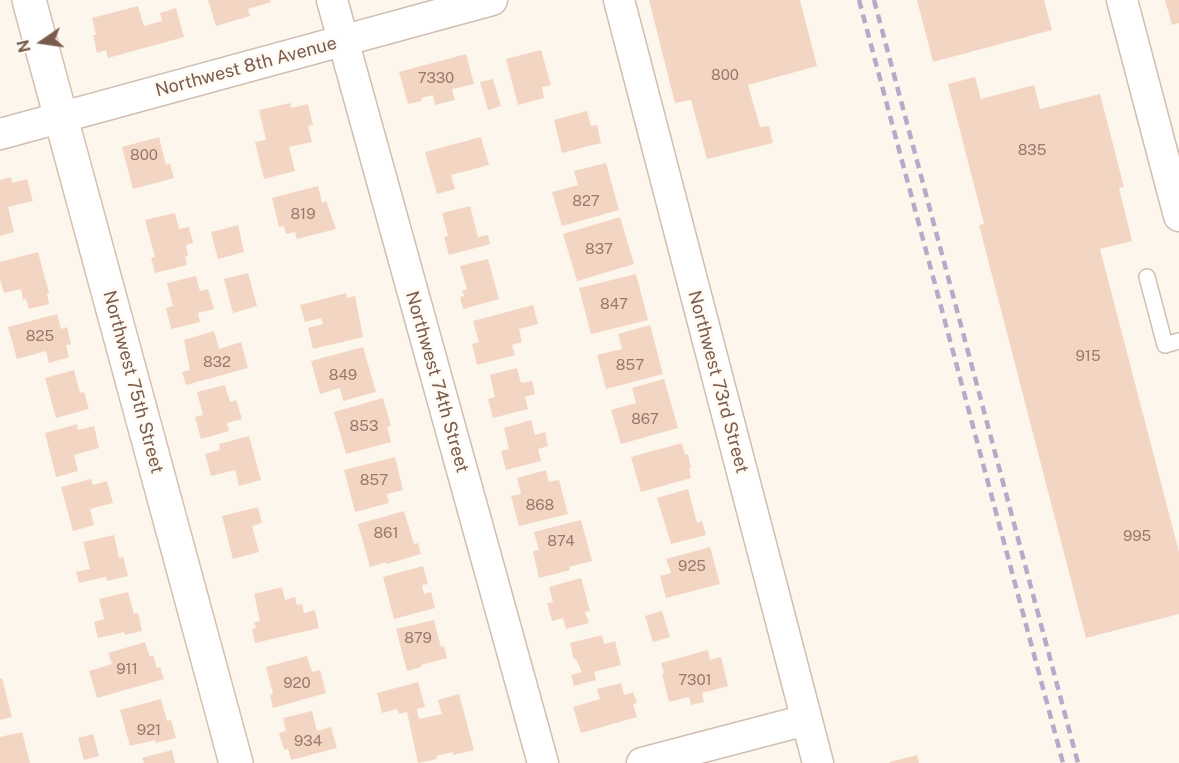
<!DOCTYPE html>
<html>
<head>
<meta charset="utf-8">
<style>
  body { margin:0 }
  #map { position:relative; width:1179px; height:763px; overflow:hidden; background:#fdf6ec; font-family:"Public Sans",sans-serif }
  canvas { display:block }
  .north { position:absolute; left:12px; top:12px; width:60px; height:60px; -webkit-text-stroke:4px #fffaf3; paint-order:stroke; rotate:257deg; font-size:16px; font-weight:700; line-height:24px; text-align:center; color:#7a5c4d }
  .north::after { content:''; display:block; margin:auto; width:21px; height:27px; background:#7a5c4d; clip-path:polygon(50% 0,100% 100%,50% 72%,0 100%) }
</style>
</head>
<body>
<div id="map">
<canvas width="1179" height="763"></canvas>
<div class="north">N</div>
</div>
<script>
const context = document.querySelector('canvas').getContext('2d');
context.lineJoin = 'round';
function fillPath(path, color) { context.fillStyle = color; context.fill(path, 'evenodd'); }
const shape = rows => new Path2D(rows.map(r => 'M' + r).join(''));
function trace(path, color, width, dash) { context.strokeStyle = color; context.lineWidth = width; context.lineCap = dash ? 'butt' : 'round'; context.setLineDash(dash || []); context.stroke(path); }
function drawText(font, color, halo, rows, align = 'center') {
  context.font = font + ' "Public Sans",sans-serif'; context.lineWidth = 6; context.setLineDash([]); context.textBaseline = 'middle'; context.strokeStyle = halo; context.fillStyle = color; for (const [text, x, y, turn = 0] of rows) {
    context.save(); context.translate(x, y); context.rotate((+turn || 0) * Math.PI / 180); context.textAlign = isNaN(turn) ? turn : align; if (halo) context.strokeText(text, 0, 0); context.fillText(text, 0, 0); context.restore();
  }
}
fillPath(shape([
  [208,0,270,0,271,2,248,9,250,16,216,26],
  [649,0,800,0,817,66,748,85,760,127,769,126,773,143,707,159,691,100,675,103],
  [917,0,1044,0,1052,30,933,62],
  [1165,0,1179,0,1179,23,1172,25],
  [138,6,144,26,162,21,160,13,176,8,184,37,108,58,106,50,97,53,93,35,96,35,92,18],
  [541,50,551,85,542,87,544,98,518,105,506,59],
  [466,54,474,84,452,89,455,100,435,105,433,95,421,98,422,101,408,104,399,72],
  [975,77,981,99,1034,85,1040,109,1100,94,1124,187,1119,188,1132,241,1100,249,1179,552,1179,614,1086,638,979,225,984,224,948,84],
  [493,79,501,106,488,110,480,82],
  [290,103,291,108,308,104,313,125,308,126,312,142,289,147,295,171,264,179,255,142,266,140,259,110],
  [587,111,591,126,597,125,601,143,562,153,554,120],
  [159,137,166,165,170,164,174,178,133,189,122,147],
  [481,137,489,165,451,175,455,189,437,194,425,152],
  [606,163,619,210,562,226,552,192,578,185,574,171],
  [11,177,12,183,27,179,33,201,8,207,14,232,0,236,0,180],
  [318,186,322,203,326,201,336,229,297,239,295,232,286,234,284,226,279,227,272,198],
  [470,206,478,237,488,235,490,244,449,255,444,237,448,236,442,213],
  [175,213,179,229,189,227,193,243,186,245,188,256,185,257,187,265,155,273,151,258,155,257,145,220],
  [620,217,634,264,577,281,563,234],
  [238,225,244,252,218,259,211,232],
  [38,252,49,293,47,294,49,304,29,309,26,299,23,300,21,289,4,293,0,279,0,262],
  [488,259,499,299,463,309,460,297,464,296,462,291,467,289,460,266],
  [248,273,257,306,233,313,224,279],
  [636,274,648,320,591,334,579,288],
  [196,276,200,291,208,289,214,309,198,313,200,322,171,329,166,308,173,306,167,283],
  [346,293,347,298,355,296,363,337,313,349,308,328,323,324,321,318,305,322,300,305],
  [533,305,538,324,519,329,522,342,512,345,515,355,477,365,472,344,479,342,473,321],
  [57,314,61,329,67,327,71,344,66,345,69,357,49,363,46,351,17,359,8,327],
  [650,325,663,374,606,389,597,355,622,349,618,334],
  [214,331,219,349,241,342,248,368,186,385,182,372,190,370,184,340],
  [363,347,376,392,343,401,340,388,320,394,311,361],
  [517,368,521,383,532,381,535,394,525,397,528,409,493,418,488,399,495,397,490,375],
  [74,370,80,393,84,392,89,409,56,418,45,378],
  [664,379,678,428,621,444,611,410,636,403,632,388],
  [225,385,230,402,236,400,242,419,227,423,229,431,201,439,195,417,203,415,197,392],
  [383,398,391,426,387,427,391,442,346,454,334,412],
  [531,420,535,435,545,432,548,446,538,449,541,461,506,470,501,451,509,449,504,428],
  [77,424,78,430,94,426,99,448,74,455,78,471,56,477,45,433],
  [249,436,261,480,239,486,235,470,211,476,205,454,220,450,219,444],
  [682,443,685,455,688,454,691,467,689,468,691,478,641,492,631,457],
  [395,457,403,490,387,494,389,503,355,512,344,470],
  [546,470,549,482,559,480,568,514,519,526,511,496,521,494,517,478],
  [91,479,93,485,107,481,113,503,90,509,94,525,73,531,61,487],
  [688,489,697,523,702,521,706,535,671,544,657,498],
  [258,507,262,523,252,526,259,552,233,559,222,516],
  [404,511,414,544,418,543,421,554,387,564,386,562,370,567,358,524],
  [581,520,592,561,569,567,570,570,539,578,533,551,539,550,534,532],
  [114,535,119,558,123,557,128,576,107,581,106,577,79,583,76,572,90,569,83,542],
  [710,547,720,584,666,598,660,576,671,573,666,559],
  [423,566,428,584,422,585,424,594,431,592,435,608,394,619,383,577],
  [581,578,590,611,585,612,589,623,566,629,563,618,552,621,547,603,553,602,549,587],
  [282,587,285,600,295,597,297,605,302,604,304,613,315,610,319,628,255,643,252,629,256,628,254,622,260,621,254,594],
  [128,592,134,614,138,613,142,631,125,635,124,632,98,638,94,622,104,619,99,599],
  [662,611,670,637,653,642,645,616],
  [434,620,441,647,444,646,447,658,421,665,421,667,407,671,396,629],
  [602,635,604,644,615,641,621,665,594,672,596,680,574,686,571,675,582,672,576,659,574,660,570,643],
  [145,642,150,657,153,655,157,668,160,667,164,679,97,698,89,671,112,664,108,653],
  [708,650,710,660,721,657,728,686,702,693,704,702,691,705,689,697,669,702,662,674,664,673,661,663],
  [307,656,312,672,320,670,326,693,273,708,270,695,273,694,266,667],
  [2,678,12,717,0,720,0,679],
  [418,682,425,707,417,709,419,719,442,714,438,700,459,694,474,750,453,755,453,752,436,756,437,759,418,763,407,712,399,714,397,709,382,713,377,693],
  [621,683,624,695,633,692,637,703,633,704,637,717,581,733,573,707,600,699,597,689],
  [161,699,167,721,171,720,176,738,156,743,155,740,130,746,120,710],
  [312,711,317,731,331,727,337,748,291,760,288,749,284,750,279,733,286,731,283,718],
  [22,732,30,763,0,763,0,737],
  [93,734,99,756,84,760,78,738],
  [172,750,175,763,144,763,142,758],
  [917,755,919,763,890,763,890,762]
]), '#f3d5c3');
const lane = shape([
  [1147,277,1165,345,1179,341]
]);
const street = shape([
  [332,0,543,763],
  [619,0,818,763],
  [1122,0,1179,216],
  [0,134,492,0],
  [642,763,806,720]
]);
const secondary = shape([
  [29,0,236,763]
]);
trace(lane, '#d1beb0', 18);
trace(street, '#d1beb0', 33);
trace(secondary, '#d6c0b0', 36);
trace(lane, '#fff', 15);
trace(street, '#fff', 30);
trace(secondary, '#fff', 33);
trace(shape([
  [859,0,1063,763],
  [874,0,1078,763]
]), '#b9a8c9', 4.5, [9, 6]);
drawText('15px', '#987a6a', null, [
  ["800",725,75],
  ["7330",436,78],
  ["835",1032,150],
  ["800",144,155],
  ["827",586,201],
  ["819",303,214],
  ["837",599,249],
  ["847",614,304],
  ["825",40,336],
  ["915",1088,356],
  ["832",217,362],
  ["857",630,365],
  ["849",343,375],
  ["867",645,419],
  ["853",364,426],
  ["857",374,480],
  ["868",540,505],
  ["861",386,533],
  ["995",1137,536],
  ["874",561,541],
  ["925",692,566],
  ["879",418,638],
  ["911",127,669],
  ["7301",695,680],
  ["920",297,683],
  ["921",149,730],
  ["934",308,741]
]);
drawText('18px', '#7a5c4d', '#fffaf3', [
  ["Northwest 8th Avenue",246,67,-15],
  ["Northwest 75th Street",133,382,75],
  ["Northwest 74th Street",437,382,74],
  ["Northwest 73rd Street",718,382,75]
]);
</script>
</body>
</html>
